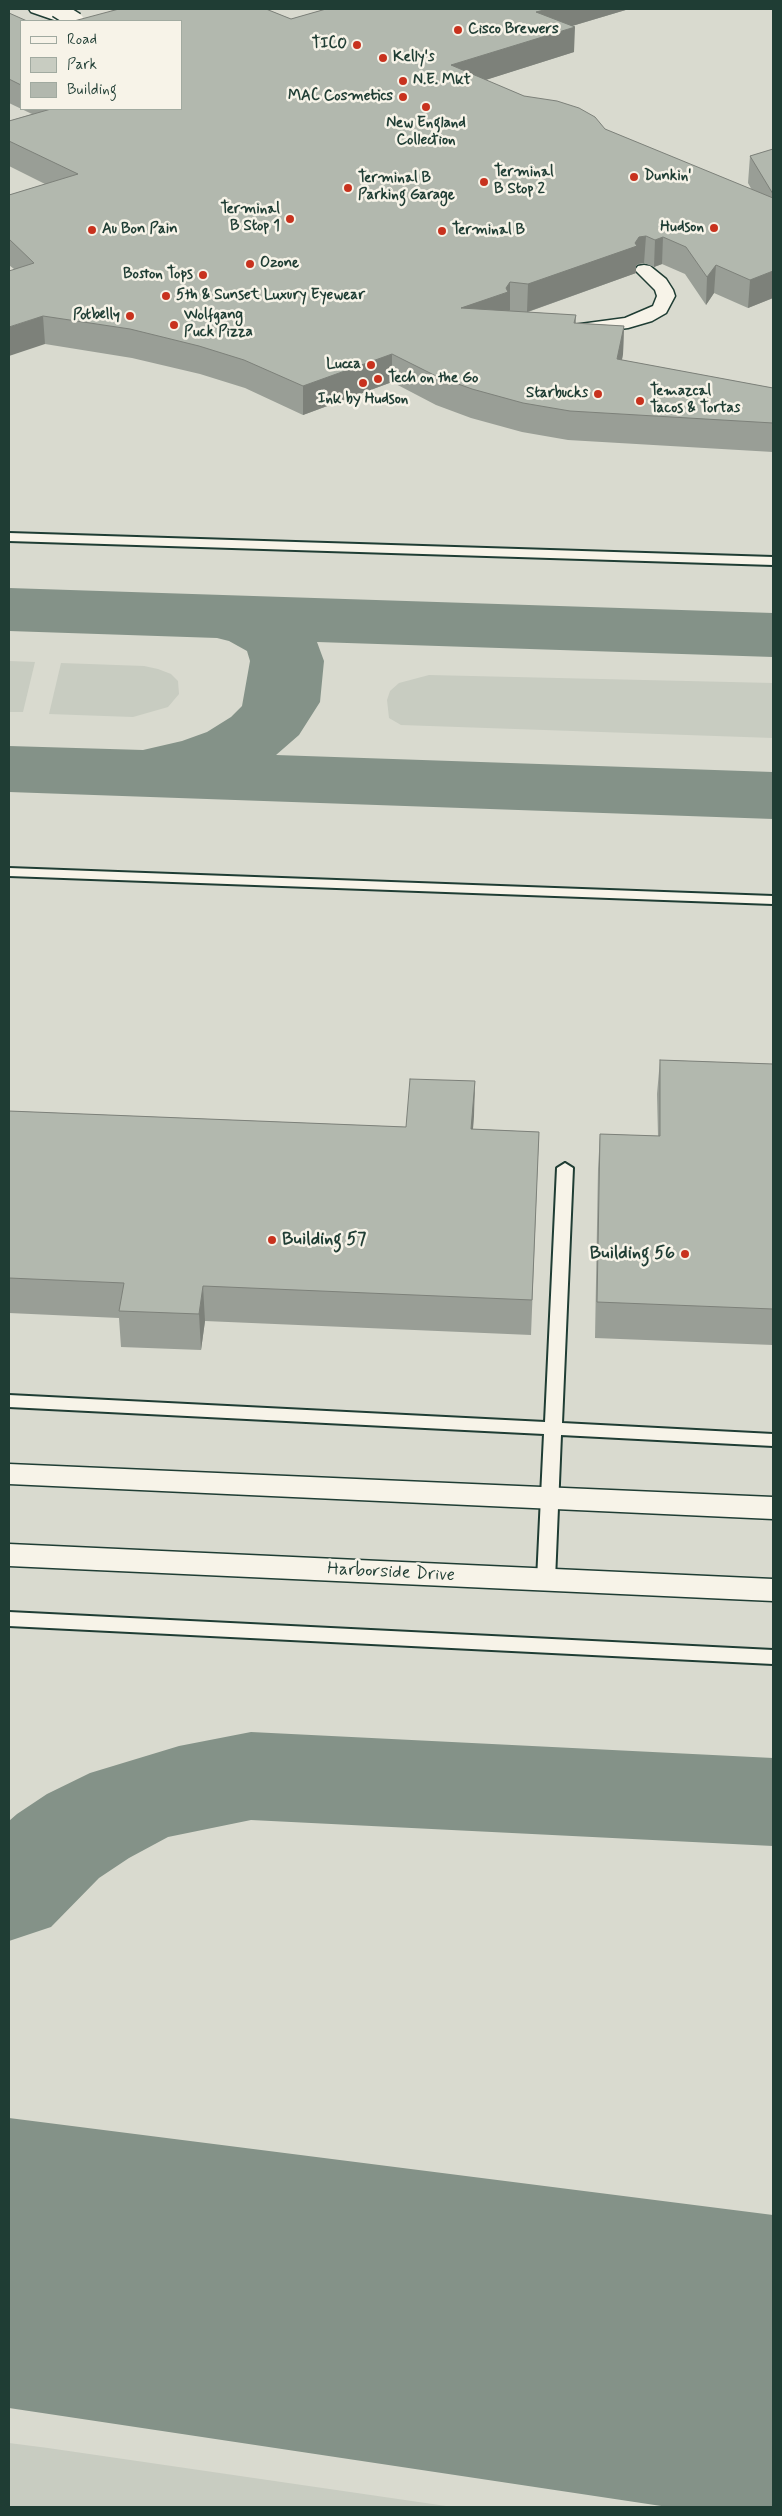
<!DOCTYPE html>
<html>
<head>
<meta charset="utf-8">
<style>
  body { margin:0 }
  #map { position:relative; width:782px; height:2516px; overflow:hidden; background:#eae8dd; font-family:Mynerve,sans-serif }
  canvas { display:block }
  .frame { position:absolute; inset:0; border:10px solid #1f3d34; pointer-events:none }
  .legend { position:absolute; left:20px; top:20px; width:162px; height:90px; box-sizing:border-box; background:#f7f3e8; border:1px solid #a1aaa0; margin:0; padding:6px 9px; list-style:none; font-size:15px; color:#1f3d34 }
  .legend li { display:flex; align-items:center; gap:10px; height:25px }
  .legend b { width:25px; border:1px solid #a1aaa0 }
</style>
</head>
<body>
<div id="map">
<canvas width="782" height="2516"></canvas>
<div class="frame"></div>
<ul class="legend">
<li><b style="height:6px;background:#f7f3e8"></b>Road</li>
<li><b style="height:14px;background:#c8ccc1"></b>Park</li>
<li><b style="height:14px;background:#b2b8ae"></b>Building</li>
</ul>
</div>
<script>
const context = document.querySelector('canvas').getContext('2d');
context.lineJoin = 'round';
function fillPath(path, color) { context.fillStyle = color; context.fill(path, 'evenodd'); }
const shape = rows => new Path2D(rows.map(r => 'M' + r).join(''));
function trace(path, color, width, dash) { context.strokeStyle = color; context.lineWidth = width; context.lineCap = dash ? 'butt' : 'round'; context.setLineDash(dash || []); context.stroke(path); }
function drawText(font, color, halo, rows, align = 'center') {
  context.font = font + ' Mynerve,sans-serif'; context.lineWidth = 5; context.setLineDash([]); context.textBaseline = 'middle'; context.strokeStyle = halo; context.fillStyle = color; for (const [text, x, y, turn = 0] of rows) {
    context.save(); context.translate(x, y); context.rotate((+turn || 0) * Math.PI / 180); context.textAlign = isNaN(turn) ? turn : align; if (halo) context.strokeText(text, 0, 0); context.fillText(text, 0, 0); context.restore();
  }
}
fillPath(shape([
  [9,9,773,9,773,2507,9,2507],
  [21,21,181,21,181,109,21,109]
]), '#d9dacf');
fillPath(shape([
  [9,661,35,662,23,712,9,712],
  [61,663,144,666,158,669,171,674,178,681,179,694,168,707,133,717,49,714],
  [429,675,773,683,773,738,401,725,389,718,387,700,390,691,399,683],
  [9,2443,48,2448,453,2507,9,2507]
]), '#c8ccc1');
fillPath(shape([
  [9,588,773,613,773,657,317,642,324,661,320,702,299,735,276,755,773,772,773,819,9,792,9,746,143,750,182,741,207,732,231,717,242,706,250,661,247,651,229,641,217,638,9,631,9,588],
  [251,1732,773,1758,773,1846,251,1820,168,1837,129,1858,99,1878,51,1927,9,1941,9,1821,17,1814,47,1794,90,1773,179,1746,251,1732],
  [9,2171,55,2188,77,2203,91,2208,235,2235,282,2252,301,2294,282,2336,235,2353,91,2324,9,2296,9,2171]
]), '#849288');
fillPath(shape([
  [9,2118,773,2215,773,2507,668,2507,9,2408,9,2118]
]), '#849288');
const lane = shape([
  [9,533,773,557,773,565,9,541,9,533],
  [9,868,773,896,773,904,9,876,9,868],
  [565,1163,573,1168,562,1423,773,1434,773,1446,561,1435,555,1580,552,1585,546,1587,540,1585,537,1580,544,1434,9,1407,9,1395,545,1422,557,1168,565,1163],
  [9,1612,773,1650,773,1664,9,1626,9,1612]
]);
const secondary = shape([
  [29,9,49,9,75,18,77,21,57,21,31,12,29,9],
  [644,265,650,266,666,279,673,290,675,296,666,313,652,321,628,328,579,334,573,333,570,329,573,325,625,318,653,306,657,296,655,290,635,270,638,266,644,265],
  [9,1464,773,1497,773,1519,9,1484,9,1464],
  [9,1544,773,1579,773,1601,9,1566,9,1544]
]);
trace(lane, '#1f3d34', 4);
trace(secondary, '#1f3d34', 3);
fillPath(lane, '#f7f3e8');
fillPath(secondary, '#f7f3e8');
const secondaryBridge = shape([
  [57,9,76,21]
]);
trace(secondaryBridge, '#1f3d34', 19, []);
trace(secondaryBridge, '#f7f3e8', 16);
fillPath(shape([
  [109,9,266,9,291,19,326,9,629,9,572,26,574,52,485,80,752,190,748,183,750,156,773,149,773,298,748,308,714,293,706,305,685,274,662,264,654,267,644,263,638,264,636,266,636,273,528,312,576,315,576,323,624,326,623,354,622,360,773,388,773,452,568,440,522,432,471,418,436,405,392,382,303,415,245,388,200,374,132,358,45,344,14,269,9,265,9,195,45,184,9,166,9,121,32,114,9,103,9,13,21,21,21,109,181,109,113,11],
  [660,1060,773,1064,773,1345,595,1338,598,1169,600,1134,658,1136,657,1094],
  [475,1081,473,1129,539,1132,531,1335,205,1321,201,1350,121,1347,119,1318,9,1313,9,1111,406,1127]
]), '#999e96');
fillPath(shape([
  [548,9,629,9,535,37,536,12],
  [575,27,574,52,451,91,451,65],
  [646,236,644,263,638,264,636,266,636,273,527,312,528,284,635,243,639,237],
  [663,237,662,264,654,267,655,240],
  [716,265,714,293,706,305,707,277],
  [773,271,773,298,748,308,750,280],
  [510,282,510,310,507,313,461,308],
  [43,316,45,344,9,356,9,327],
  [624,326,623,354,616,388,617,359],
  [392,354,392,382,303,415,303,386],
  [475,1081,474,1116,470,1164,471,1129],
  [203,1286,205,1321,201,1350,199,1314]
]), '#7d817a');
const building = shape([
  [119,9,266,9,291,19,326,9,548,9,536,12,575,27,451,65,524,96,557,101,579,108,595,117,605,129,773,198,773,271,750,280,716,265,707,277,686,247,663,237,655,240,646,236,639,237,635,243,637,246,528,284,510,282,506,288,508,292,461,308,576,315,574,323,624,326,617,359,773,388,773,423,570,411,523,403,472,389,436,376,392,354,303,386,244,360,199,346,130,329,43,316,9,327,9,271,34,263,9,239,9,195,78,174,9,141,9,121,51,109,181,109,181,21,74,21,119,9],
  [9,13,27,21,21,21,21,85,9,79,9,13],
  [773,149,773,194,750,156,773,149],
  [660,1060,773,1064,773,1309,597,1302,600,1134,660,1136,660,1060],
  [410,1079,475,1081,471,1129,539,1132,532,1300,203,1286,199,1314,119,1311,124,1283,9,1278,9,1111,406,1127,410,1079]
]);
fillPath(building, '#b2b8ae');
trace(building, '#7d817a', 1);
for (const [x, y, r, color] of [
  [458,30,5,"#c8321e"],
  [357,45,5,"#c8321e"],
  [383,58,5,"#c8321e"],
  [403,81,5,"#c8321e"],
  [403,97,5,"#c8321e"],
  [426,107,5,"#c8321e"],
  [634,177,5,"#c8321e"],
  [484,182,5,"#c8321e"],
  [348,188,5,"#c8321e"],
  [290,219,5,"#c8321e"],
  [714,228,5,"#c8321e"],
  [92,230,5,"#c8321e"],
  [442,231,5,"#c8321e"],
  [250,264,5,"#c8321e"],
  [203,275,5,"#c8321e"],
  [166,296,5,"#c8321e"],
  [130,316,5,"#c8321e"],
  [174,325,5,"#c8321e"],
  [371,365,5,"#c8321e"],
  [378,379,5,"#c8321e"],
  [363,383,5,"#c8321e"],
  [598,394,5,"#c8321e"],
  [640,401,5,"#c8321e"],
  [272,1240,5,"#c8321e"],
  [685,1254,5,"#c8321e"]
]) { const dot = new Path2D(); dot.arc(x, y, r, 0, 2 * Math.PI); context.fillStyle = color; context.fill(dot); trace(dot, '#f7f3e8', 2); }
drawText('bold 15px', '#1f3d34', '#f7f3e8', [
  ["Cisco Brewers",468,30],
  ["TICO",347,45,"right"],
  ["Kelly's",393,58],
  ["N.E. Mkt",413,81],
  ["MAC Cosmetics",393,97,"right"],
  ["New England",426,124,"center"],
  ["Collection",426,141,"center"],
  ["Terminal",494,173],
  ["B Stop 2",494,190],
  ["Dunkin'",644,177],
  ["Terminal B",358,179],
  ["Parking Garage",358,196],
  ["Terminal",280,210,"right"],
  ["B Stop 1",280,227,"right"],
  ["Hudson",704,228,"right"],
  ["Au Bon Pain",102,230],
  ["Terminal B",452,231],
  ["Ozone",260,264],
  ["Boston Tops",193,275,"right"],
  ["5th & Sunset Luxury Eyewear",176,296],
  ["Potbelly",120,316,"right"],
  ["Wolfgang",184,316],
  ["Puck Pizza",184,333],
  ["Lucca",361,365,"right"],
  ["Tech on the Go",388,379],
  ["Temazcal",650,392],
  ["Tacos & Tortas",650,409],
  ["Starbucks",588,394,"right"],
  ["Ink by Hudson",363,400,"center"]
], 'left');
drawText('bold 18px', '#1f3d34', '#f7f3e8', [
  ["Building 57",282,1240],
  ["Building 56",675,1254,"right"]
], 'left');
drawText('18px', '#1f3d34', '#f7f3e8', [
  ["Harborside Drive",391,1573,3]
]);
</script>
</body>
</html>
